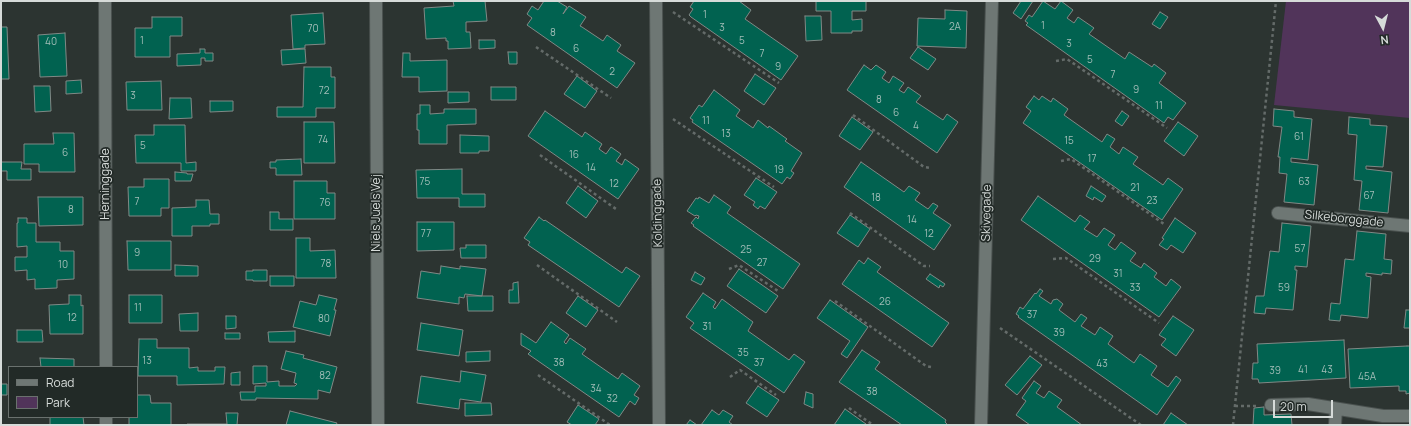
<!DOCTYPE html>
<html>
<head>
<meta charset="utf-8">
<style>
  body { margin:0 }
  #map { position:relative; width:1411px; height:426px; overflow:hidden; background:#2c3431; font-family:Manrope,sans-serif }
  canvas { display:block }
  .frame { position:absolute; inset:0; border:2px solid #d6dbd9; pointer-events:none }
  .legend { position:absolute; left:8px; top:366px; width:130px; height:52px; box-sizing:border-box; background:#222a27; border:1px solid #6a716e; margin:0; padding:5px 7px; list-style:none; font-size:12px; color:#d6dbd9 }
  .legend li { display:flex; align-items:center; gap:8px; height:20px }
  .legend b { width:20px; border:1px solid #6a716e }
  .north { position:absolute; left:1363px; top:8px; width:40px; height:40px; -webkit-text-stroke:3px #222a27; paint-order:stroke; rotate:173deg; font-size:11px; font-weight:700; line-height:16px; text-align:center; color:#d6dbd9 }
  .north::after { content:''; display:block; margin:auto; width:14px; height:18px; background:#d6dbd9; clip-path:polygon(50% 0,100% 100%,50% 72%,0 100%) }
  .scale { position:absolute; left:1273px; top:400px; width:60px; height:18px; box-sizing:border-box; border:2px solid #d6dbd9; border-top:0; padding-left:5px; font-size:12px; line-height:14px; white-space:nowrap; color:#d6dbd9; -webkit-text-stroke:3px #222a27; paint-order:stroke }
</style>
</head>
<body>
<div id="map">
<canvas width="1411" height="426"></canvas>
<div class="frame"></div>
<ul class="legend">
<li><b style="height:5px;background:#6e7774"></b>Road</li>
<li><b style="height:11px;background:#51345a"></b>Park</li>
</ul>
<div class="north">N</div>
<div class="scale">20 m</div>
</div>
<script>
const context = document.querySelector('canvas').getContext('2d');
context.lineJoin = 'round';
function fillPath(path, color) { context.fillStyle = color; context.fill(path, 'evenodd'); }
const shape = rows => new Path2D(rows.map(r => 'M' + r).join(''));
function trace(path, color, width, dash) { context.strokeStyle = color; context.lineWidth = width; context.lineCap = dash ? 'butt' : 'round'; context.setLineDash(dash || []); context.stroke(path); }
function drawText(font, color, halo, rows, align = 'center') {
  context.font = font + ' Manrope,sans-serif'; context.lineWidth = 3.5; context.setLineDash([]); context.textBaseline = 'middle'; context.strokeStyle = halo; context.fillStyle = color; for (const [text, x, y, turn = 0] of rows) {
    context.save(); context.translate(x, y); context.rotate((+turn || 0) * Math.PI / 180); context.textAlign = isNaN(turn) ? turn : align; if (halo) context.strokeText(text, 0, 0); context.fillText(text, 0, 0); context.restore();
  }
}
fillPath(shape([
  [1286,1,1410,1,1410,118,1274,105]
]), '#51345a');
const building = shape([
  [453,1,485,1,487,21,466,22,466,32,470,32,471,48,448,49,448,41,446,41,446,38,426,39,424,8,454,6,453,1],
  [544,1,557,1,567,7,563,14,569,6,586,17,580,26,582,27,603,41,607,35,621,45,617,51,635,63,617,88,527,25,532,18,527,14,532,6,538,10,544,1],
  [694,1,739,1,751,10,745,19,798,56,781,80,691,17,689,15,693,9,690,7,694,1],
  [816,1,866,1,866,11,852,11,852,20,862,19,862,31,852,31,852,33,831,33,831,11,816,11,816,1],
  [1021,1,1033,1,1021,19,1013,13,1021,1],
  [1043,1,1055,9,1061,1,1073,10,1067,18,1074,23,1078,17,1094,28,1089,34,1125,59,1129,52,1152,67,1154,64,1166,73,1159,83,1186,103,1173,120,1168,117,1164,123,1026,25,1028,23,1025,21,1029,15,1032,17,1043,1],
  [945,10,967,11,966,48,917,46,918,18,945,19,945,10],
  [1160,12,1168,17,1160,29,1152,24,1160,12],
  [323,13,325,44,305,45,305,48,293,49,291,15,323,13],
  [805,16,821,16,822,40,806,41,805,16],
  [152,17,182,17,182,36,170,36,170,57,135,57,135,28,152,28,152,17],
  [1,27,7,27,9,79,1,79,1,27],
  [65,33,67,76,40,77,38,35,65,33],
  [479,40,495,40,495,48,479,49,479,40],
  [918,47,936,59,928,70,910,58,918,47],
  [200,49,205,49,205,53,213,53,213,61,205,61,205,58,201,58,201,65,177,66,177,54,200,53,200,49],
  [305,49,306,63,282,65,281,50,305,49],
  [508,52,517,52,517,64,509,64,508,52],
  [403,53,410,53,410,61,447,60,447,91,419,92,419,77,402,77,403,53],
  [864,65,871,70,876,65,886,72,882,78,889,83,893,76,904,83,899,90,904,93,908,87,921,96,916,102,943,120,947,114,958,122,937,153,847,90,864,65],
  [304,67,331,67,331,77,335,77,335,108,316,108,316,117,277,117,277,107,303,107,304,67],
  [755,74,776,88,764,105,744,91,755,74],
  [577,76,597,91,585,108,564,94,577,76],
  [81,80,82,93,66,94,66,81,81,80],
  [161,81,162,110,127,110,126,82,161,81],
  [34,86,50,86,51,111,35,112,34,86],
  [491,87,516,87,516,100,491,100,491,87],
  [714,90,740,110,736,116,753,128,758,120,768,128,769,126,787,139,785,141,802,153,791,171,794,173,790,179,787,177,782,184,692,122,693,120,690,118,699,105,702,107,714,90],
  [448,92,469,92,469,102,448,103,448,92],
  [1034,96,1039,100,1042,96,1051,102,1053,98,1068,109,1064,115,1102,142,1107,134,1115,139,1110,147,1119,154,1123,147,1138,157,1133,164,1156,180,1163,185,1168,178,1183,189,1162,220,1023,123,1031,111,1026,107,1034,96],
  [170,98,191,98,192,118,169,119,170,98],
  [210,101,233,101,233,111,210,112,210,101],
  [420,105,430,105,430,114,444,113,444,109,476,109,476,124,447,125,447,144,419,144,419,130,417,130,417,114,420,114,420,105],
  [1274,109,1294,111,1294,117,1312,119,1308,160,1291,158,1291,162,1318,165,1314,205,1284,202,1287,174,1279,173,1280,157,1278,157,1282,127,1273,126,1274,109],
  [545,111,582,137,585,132,602,144,599,149,606,154,611,147,621,154,616,161,622,165,625,159,639,169,618,199,528,136,545,111],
  [1122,111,1129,116,1122,126,1115,121,1122,111],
  [852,117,873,132,860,150,839,136,852,117],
  [1349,117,1370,119,1370,125,1387,126,1383,167,1366,166,1366,169,1392,172,1388,213,1359,210,1362,181,1354,180,1357,135,1348,134,1349,117],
  [304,122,334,122,335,163,304,163,304,122],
  [1178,122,1198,136,1184,156,1164,141,1178,122],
  [154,125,185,125,186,163,196,162,196,171,181,171,181,163,136,163,135,135,154,135,154,125],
  [53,133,74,133,75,172,39,172,39,164,24,164,24,144,54,144,53,133],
  [460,135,489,136,489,151,479,151,479,153,460,153,460,135],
  [301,159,302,175,276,175,276,168,270,168,270,162,276,162,276,160,301,159],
  [1,162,22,162,21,169,31,169,31,180,7,180,7,171,1,171,1,162],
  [861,162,904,192,909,186,920,193,915,200,928,209,933,203,938,206,933,213,951,225,934,250,844,187,861,162],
  [462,169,462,194,485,194,485,207,459,207,459,198,417,198,416,170,462,169],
  [175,172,187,173,187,174,193,174,191,181,175,181,175,172],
  [756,178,777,192,765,209,760,206,758,209,753,205,755,202,744,195,756,178],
  [144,179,169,179,169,208,161,208,161,216,129,216,128,187,144,187,144,179],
  [294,181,327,181,327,193,335,193,335,219,294,219,294,181],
  [578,186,598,201,586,218,566,203,578,186],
  [1091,186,1106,196,1102,202,1094,197,1093,200,1086,196,1091,186],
  [714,195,731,207,727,213,800,264,783,289,693,226,694,225,691,223,696,217,698,219,699,216,696,215,695,216,687,211,696,198,698,199,699,197,709,203,714,195],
  [1038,196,1075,222,1080,215,1090,222,1084,229,1097,237,1104,228,1115,235,1108,245,1115,250,1121,242,1136,253,1130,261,1141,268,1144,263,1157,273,1154,277,1166,286,1171,279,1181,287,1159,317,1021,220,1038,196],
  [38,197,83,197,83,225,39,226,38,197],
  [196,200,209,200,210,214,219,214,219,224,210,224,210,226,192,226,192,236,172,236,172,208,196,207,196,200],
  [270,212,279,212,279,219,293,219,293,230,270,230,270,212],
  [850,215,870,229,858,247,837,233,850,215],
  [539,217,544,221,545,220,622,273,626,267,640,276,619,307,528,245,530,242,524,238,539,217],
  [18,218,27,218,27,223,36,223,36,242,60,242,60,251,74,251,74,279,57,280,57,288,35,289,35,279,27,280,27,270,15,271,15,257,27,257,27,246,17,247,17,223,18,223,18,218],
  [1175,218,1196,233,1183,253,1171,245,1167,250,1159,245,1164,239,1162,238,1175,218],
  [417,222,454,222,454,250,417,251,417,222],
  [1282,223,1311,226,1307,267,1295,266,1295,270,1297,270,1293,310,1266,308,1265,314,1254,313,1256,296,1264,296,1270,251,1279,252,1282,223],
  [1357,231,1386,234,1384,259,1392,260,1391,274,1382,273,1382,275,1366,273,1366,276,1371,277,1368,318,1341,315,1340,321,1329,320,1331,303,1340,304,1345,259,1354,260,1357,231],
  [296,238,310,238,310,251,335,250,336,278,296,278,296,238],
  [127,241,171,241,171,270,128,270,127,241],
  [466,245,486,245,486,258,461,258,460,248,466,248,466,245],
  [868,258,881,267,877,272,949,323,932,347,842,284,859,260,864,264,868,258],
  [175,265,198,266,198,276,175,276,175,265],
  [441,266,460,269,460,266,486,269,482,296,465,294,464,298,459,297,459,304,417,298,421,271,440,274,441,266],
  [739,269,778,296,766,313,727,286,739,269],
  [253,270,267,270,267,281,253,281,253,280,246,280,246,271,253,271,253,270],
  [695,272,705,278,701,285,691,280,695,272],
  [930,274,945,284,943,287,940,285,939,288,926,279,930,274],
  [270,276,294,276,294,286,270,286,270,276],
  [518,282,519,303,509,303,509,290,513,290,513,283,518,282],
  [1040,289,1043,291,1039,296,1051,304,1053,300,1057,299,1063,304,1059,310,1075,322,1081,314,1087,318,1081,326,1095,335,1100,327,1113,336,1108,344,1134,363,1140,354,1157,366,1151,375,1168,387,1176,376,1181,380,1157,415,1018,317,1019,316,1016,314,1020,307,1023,309,1035,293,1036,294,1040,289],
  [703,293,716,302,713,307,715,309,722,299,753,322,748,331,789,360,794,354,805,362,784,393,690,328,694,323,686,317,703,293],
  [69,295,81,295,81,306,83,305,83,334,50,334,49,305,69,304,69,295],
  [129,295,162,295,162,323,129,323,129,295],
  [319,295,337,299,334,310,336,310,330,336,293,327,300,301,316,305,319,295],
  [467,296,493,296,493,311,468,311,467,296],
  [578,296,598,310,586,327,566,313,578,296],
  [830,300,868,327,847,358,841,354,850,341,817,318,830,300],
  [1406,310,1410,310,1410,328,1404,328,1406,310],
  [198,313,198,331,180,331,179,314,198,313],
  [226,316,236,316,236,328,226,329,226,316],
  [1173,316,1194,330,1176,356,1161,345,1166,339,1159,335,1173,316],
  [551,322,569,335,564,342,566,344,570,338,586,349,582,354,618,379,622,373,640,386,634,395,639,398,635,405,630,401,619,417,528,354,531,351,521,345,521,333,536,343,551,322],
  [421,323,463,330,459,356,417,350,421,323],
  [17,330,42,330,43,342,17,342,17,330],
  [295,331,295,342,269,342,268,332,295,331],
  [225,333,240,333,240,339,225,339,225,333],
  [139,339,157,339,157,348,189,348,189,368,198,367,198,371,215,371,215,367,225,367,224,384,177,385,177,376,138,376,139,339],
  [1344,340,1346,378,1259,383,1258,379,1252,379,1253,363,1258,363,1257,344,1344,340],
  [1407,346,1410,346,1410,393,1406,394,1406,391,1399,391,1399,386,1350,388,1348,349,1407,346],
  [862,350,880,362,875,369,946,420,945,422,948,425,902,425,839,382,862,350],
  [286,351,304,355,303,358,337,367,330,393,318,390,318,399,256,398,256,400,241,400,240,392,255,392,255,386,266,386,266,383,253,384,253,366,267,366,267,382,279,381,279,386,295,386,297,384,294,383,296,373,281,369,286,351],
  [490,351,490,361,466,362,466,352,490,351],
  [1030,356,1042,365,1017,395,1005,385,1030,356],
  [40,358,74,359,74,367,41,367,40,358],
  [461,371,486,375,481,402,460,399,459,409,417,403,421,376,460,382,461,371],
  [240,372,240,385,231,385,231,373,240,372],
  [1034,381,1041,386,1036,393,1044,398,1049,391,1062,400,1057,407,1082,425,1030,425,1016,415,1026,401,1022,398,1034,381],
  [1,384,7,384,7,395,1,395,1,384],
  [758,386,779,400,767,417,746,403,758,386],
  [806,392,813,394,813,408,804,404,806,392],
  [137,395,150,395,151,403,171,403,171,425,129,425,129,417,137,417,137,395],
  [465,403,491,403,492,415,465,416,465,403],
  [578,405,599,419,595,425,572,425,567,422,578,405],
  [1264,407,1264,415,1291,414,1292,425,1253,425,1254,408,1264,407],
  [845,409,866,424,865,425,834,425,845,409],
  [712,410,719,415,723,410,733,416,729,422,733,425,701,425,712,410],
  [290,411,337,423,336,425,286,425,290,411],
  [226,413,238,413,237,425,187,425,187,424,227,424,226,413],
  [1171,413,1188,425,1163,425,1171,413],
  [50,417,83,417,84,425,50,425,50,417],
  [690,420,697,425,686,425,690,420]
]);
fillPath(building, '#016250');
trace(building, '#808986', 1);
const minor = shape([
  [105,1,106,367],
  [656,1,659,425],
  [1278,213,1410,226],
  [1271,405,1308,404,1383,416,1410,416],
  [106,417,106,425],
  [981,425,992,1],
  [1335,425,1336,409]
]);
const tertiary = shape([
  [376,1,378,425]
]);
trace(minor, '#4a514f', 14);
trace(tertiary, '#4a514f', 14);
trace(shape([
  [673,12,779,83],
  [536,47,611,98],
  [1056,61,1067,59,1167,128],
  [853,115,924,167,931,168],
  [673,119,774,187],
  [540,155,616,209],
  [1061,161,1071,159,1164,224],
  [850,213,924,266,930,266],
  [1053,259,1066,258,1159,323],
  [537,265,617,322],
  [729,269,739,265,778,291],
  [835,301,926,366,931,367],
  [1000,328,1141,425],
  [538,375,610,425],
  [730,377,740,370,776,395],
  [1235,406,1256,406],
  [849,408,873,425],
  [1233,425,1276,1]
]), '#646b69', 2.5, [3, 3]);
trace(minor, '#6e7774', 12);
trace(tertiary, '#6e7774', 12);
drawText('10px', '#a1bdb7', null, [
  ["1",705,15],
  ["1",1043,26],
  ["2A",955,27],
  ["3",722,28],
  ["70",313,29],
  ["8",553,33],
  ["1",142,41],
  ["5",742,41],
  ["40",51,42],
  ["3",1069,44],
  ["6",576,49],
  ["7",762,54],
  ["5",1090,60],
  ["9",778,67],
  ["2",612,72],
  ["7",1113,75],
  ["9",1136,90],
  ["72",324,91],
  ["3",133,96],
  ["8",879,100],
  ["11",1159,106],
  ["6",896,113],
  ["11",706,121],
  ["4",916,126],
  ["13",726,134],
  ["61",1299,137],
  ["74",323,140],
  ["15",1069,141],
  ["5",143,146],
  ["6",65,153],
  ["16",574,155],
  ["17",1092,159],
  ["14",591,168],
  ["19",779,170],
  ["75",425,182],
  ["63",1304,182],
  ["12",614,184],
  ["21",1135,188],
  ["67",1369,196],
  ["18",876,198],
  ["23",1152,201],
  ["7",137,202],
  ["76",325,203],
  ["8",71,210],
  ["14",912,220],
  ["77",426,234],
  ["12",929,234],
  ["57",1300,249],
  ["25",746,250],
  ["9",137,253],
  ["29",1095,259],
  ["27",762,263],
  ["78",326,264],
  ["10",63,265],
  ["31",1118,274],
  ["33",1135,288],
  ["59",1284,288],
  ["26",885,302],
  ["11",138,308],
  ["37",1032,315],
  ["12",72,318],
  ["80",324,319],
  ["31",707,327],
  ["39",1059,333],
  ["35",743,353],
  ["13",147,361],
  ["38",559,363],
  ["37",759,363],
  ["43",1102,364],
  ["41",1303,370],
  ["43",1327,370],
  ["39",1275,371],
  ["82",325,376],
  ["45A",1367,377],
  ["34",596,389],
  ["38",872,392],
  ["32",612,399]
]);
drawText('12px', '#d6dbd9', '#222a27', [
  ["Herninggade",106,184,-90],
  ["Niels Juels Vej",377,213,-90],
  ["Koldinggade",658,213,-91],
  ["Skivegade",987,213,-89],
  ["Silkeborggade",1344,219,6]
]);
</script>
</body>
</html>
